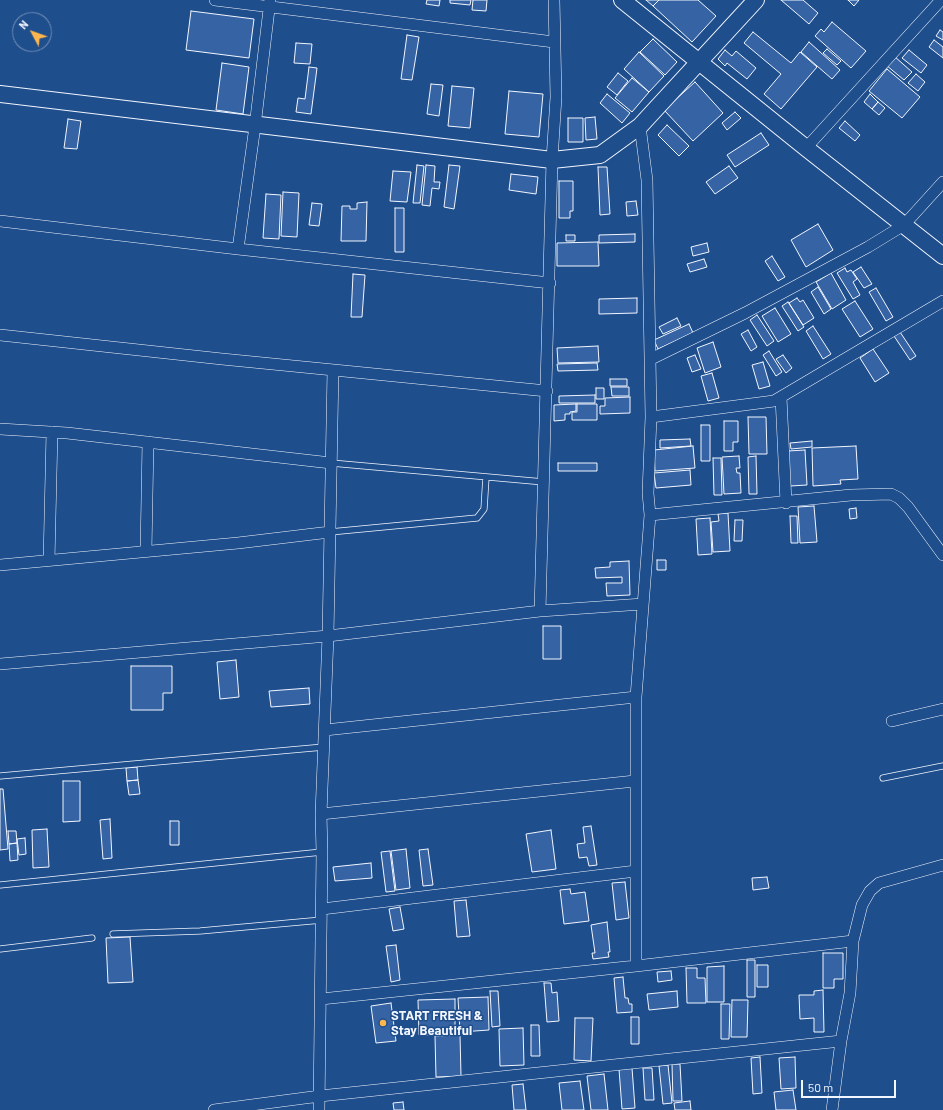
<!DOCTYPE html>
<html>
<head>
<meta charset="utf-8">
<style>
  body { margin:0 }
  #map { position:relative; width:943px; height:1110px; overflow:hidden; background:#1f4e8c; font-family:Barlow,sans-serif }
  canvas { display:block }
  .north { position:absolute; left:12px; top:12px; width:40px; height:40px; box-sizing:border-box; background:#1f4e8c; border:1px solid #7391ba; border-radius:50%; rotate:311deg; font-size:11px; font-weight:700; line-height:16px; text-align:center; color:#f2f6ff }
  .north::after { content:''; display:block; margin:auto; width:14px; height:18px; background:#ffb74d; clip-path:polygon(50% 0,100% 100%,50% 72%,0 100%) }
  .scale { position:absolute; left:801px; top:1080px; width:95px; height:18px; box-sizing:border-box; border:2px solid #f2f6ff; border-top:0; padding-left:5px; font-size:12px; line-height:14px; white-space:nowrap; color:#f2f6ff; -webkit-text-stroke:3px #1f4e8c; paint-order:stroke }
</style>
</head>
<body>
<div id="map">
<canvas width="943" height="1110"></canvas>
<div class="north">N</div>
<div class="scale">50 m</div>
</div>
<script>
const context = document.querySelector('canvas').getContext('2d');
context.lineJoin = 'round';
function fillPath(path, color) { context.fillStyle = color; context.fill(path, 'evenodd'); }
const shape = rows => new Path2D(rows.map(r => 'M' + r).join(''));
function trace(path, color, width, dash) { context.strokeStyle = color; context.lineWidth = width; context.lineCap = dash ? 'butt' : 'round'; context.setLineDash(dash || []); context.stroke(path); }
function drawText(font, color, halo, rows, align = 'center') {
  context.font = font + ' Barlow,sans-serif'; context.lineWidth = 3; context.setLineDash([]); context.textBaseline = 'middle'; context.strokeStyle = halo; context.fillStyle = color; for (const [text, x, y, turn = 0] of rows) {
    context.save(); context.translate(x, y); context.rotate((+turn || 0) * Math.PI / 180); context.textAlign = isNaN(turn) ? turn : align; if (halo) context.strokeText(text, 0, 0); context.fillText(text, 0, 0); context.restore();
  }
}
const building = shape([
  [427,0,440,0,439,6,426,4,427,0],
  [450,0,471,0,470,5,450,3,450,0],
  [473,0,487,0,486,11,472,10,473,0],
  [646,0,659,0,653,6,646,0],
  [659,0,698,0,716,16,692,42,653,6,659,0],
  [781,0,803,0,818,13,809,24,781,0],
  [848,0,859,0,854,6,848,0],
  [191,11,254,19,249,58,186,50,191,11],
  [832,22,866,51,851,68,815,36,821,29,824,32,832,22],
  [940,30,943,32,943,40,936,36,940,30],
  [753,32,791,63,800,52,817,67,781,109,764,94,781,74,744,43,753,32],
  [407,35,419,37,412,80,401,79,407,35],
  [653,39,677,62,665,75,640,52,653,39],
  [934,40,943,47,943,58,929,47,934,40],
  [809,42,840,70,832,79,801,52,809,42],
  [296,43,312,44,310,64,294,63,296,43],
  [827,49,841,61,837,65,823,53,827,49],
  [725,50,732,56,736,51,756,68,747,79,727,63,725,66,718,59,725,50],
  [909,50,927,65,921,73,902,58,909,50],
  [639,52,664,76,649,92,624,69,639,52],
  [894,56,912,72,904,80,886,65,894,56],
  [222,63,249,67,243,114,216,110,222,63],
  [309,67,317,68,311,114,296,112,298,98,305,99,309,67],
  [887,69,920,97,902,118,869,91,887,69],
  [618,73,628,81,617,95,607,87,618,73],
  [916,74,925,82,918,91,908,83,916,74],
  [632,78,649,92,632,112,615,98,632,78],
  [695,82,723,113,693,141,664,110,695,82],
  [431,84,443,85,439,116,427,114,431,84],
  [452,86,474,88,470,128,448,126,452,86],
  [509,91,543,94,539,137,505,134,509,91],
  [607,94,630,113,622,123,600,103,607,94],
  [870,94,878,102,872,109,864,102,870,94],
  [878,102,885,108,879,115,872,109,878,102],
  [735,112,741,118,727,130,722,123,735,112],
  [595,117,597,139,586,140,585,118,595,117],
  [568,118,583,118,583,142,568,142,568,118],
  [68,119,81,121,77,149,64,148,68,119],
  [845,121,860,135,855,141,839,128,845,121],
  [667,125,689,146,679,156,658,135,667,125],
  [761,133,769,145,735,167,727,155,761,133],
  [417,165,424,166,420,203,413,203,417,165],
  [426,165,435,166,434,182,440,182,439,189,432,188,430,206,422,205,426,165],
  [449,165,460,166,454,209,444,207,449,165],
  [729,166,738,178,715,194,706,182,729,166],
  [598,167,607,167,610,214,600,215,598,167],
  [393,171,411,172,407,202,390,201,393,171],
  [511,174,538,177,536,194,509,190,511,174],
  [559,181,573,181,573,211,570,211,570,218,559,218,559,181],
  [283,192,299,193,297,237,281,236,283,192],
  [266,194,281,195,279,239,263,238,266,194],
  [636,201,638,215,627,216,626,202,636,201],
  [367,202,366,241,341,241,342,206,350,206,350,209,357,209,357,203,367,202],
  [312,203,322,204,319,226,309,225,312,203],
  [395,208,404,208,404,252,395,252,395,208],
  [818,224,833,250,806,267,791,240,818,224],
  [635,234,635,242,599,243,599,235,635,234],
  [566,235,575,235,575,241,566,241,566,235],
  [598,242,599,266,557,266,557,243,598,242],
  [707,243,709,252,693,256,691,247,707,243],
  [772,256,785,277,778,281,765,261,772,256],
  [704,259,707,267,690,272,687,264,704,259],
  [861,267,872,284,864,288,853,272,861,267],
  [845,268,847,272,851,270,857,279,853,282,860,295,853,299,837,273,845,268],
  [831,273,846,300,832,309,816,282,831,273],
  [353,274,365,275,362,317,351,317,353,274],
  [818,287,831,309,824,314,811,292,818,287],
  [876,288,893,317,886,321,869,292,876,288],
  [637,298,637,313,599,314,599,299,637,298],
  [797,298,800,302,803,300,814,318,803,325,789,303,797,298],
  [855,301,873,329,860,337,842,309,855,301],
  [788,302,804,327,798,331,782,306,788,302],
  [775,308,791,334,778,342,762,316,775,308],
  [757,315,774,341,767,346,750,320,757,315],
  [677,318,681,326,663,334,659,327,677,318],
  [689,324,693,333,658,349,654,340,689,324],
  [813,326,831,354,823,359,806,331,813,326],
  [748,330,757,347,751,351,741,334,748,330],
  [900,332,916,356,910,360,894,336,900,332],
  [713,342,721,367,705,373,697,348,713,342],
  [598,346,599,362,558,363,557,348,598,346],
  [873,349,889,373,875,382,860,358,873,349],
  [769,351,782,372,776,376,763,355,769,351],
  [695,355,701,369,692,372,687,358,695,355],
  [783,355,792,368,786,373,776,359,783,355],
  [763,362,770,386,759,389,752,365,763,362],
  [597,363,598,370,558,371,557,364,597,363],
  [712,373,719,398,708,401,701,376,712,373],
  [610,379,627,379,627,386,610,386,610,379],
  [611,387,629,387,629,396,612,396,611,387],
  [596,388,604,388,604,399,596,399,596,388],
  [595,395,595,403,559,403,559,396,595,395],
  [630,397,630,413,600,414,600,406,605,406,605,398,630,397],
  [576,404,576,411,570,412,570,414,565,414,565,420,554,421,554,405,576,404],
  [577,404,597,404,597,420,572,420,572,412,577,412,577,404],
  [748,417,766,417,767,454,749,454,748,417],
  [724,421,738,421,738,442,733,442,733,451,724,451,724,421],
  [701,425,710,425,710,461,701,461,701,425],
  [690,439,691,446,660,448,660,440,690,439],
  [812,441,812,447,791,449,790,443,812,441],
  [693,446,695,468,655,471,654,450,693,446],
  [856,446,858,479,840,480,841,484,813,486,812,448,856,446],
  [805,450,807,485,790,486,788,451,805,450],
  [739,456,740,468,736,468,737,473,740,473,741,493,724,494,722,457,739,456],
  [756,456,757,494,749,494,748,457,756,456],
  [713,458,721,458,722,495,714,495,713,458],
  [558,463,597,463,597,471,558,471,558,463],
  [690,470,691,485,656,488,654,473,690,470],
  [814,506,817,542,800,543,798,507,814,506],
  [856,508,857,518,850,519,849,509,856,508],
  [728,513,730,551,713,552,711,522,719,521,718,514,728,513],
  [790,516,797,516,798,543,791,543,790,516],
  [710,518,712,554,698,555,696,519,710,518],
  [735,520,743,520,742,541,734,541,735,520],
  [657,560,666,560,666,570,657,570,657,560],
  [629,561,630,595,607,596,606,583,622,583,622,577,596,578,595,568,610,567,610,562,629,561],
  [543,626,561,626,561,659,543,659,543,626],
  [236,660,239,697,220,699,217,662,236,660],
  [131,666,172,666,172,693,163,693,163,710,131,710,131,666],
  [309,688,310,704,271,707,269,691,309,688],
  [137,767,138,780,127,781,126,768,137,767],
  [138,780,140,794,129,795,127,781,138,780],
  [63,781,80,781,80,821,63,822,63,781],
  [0,789,3,789,8,849,0,850,0,789],
  [110,819,112,858,103,859,100,820,110,819],
  [170,821,179,821,179,845,170,845,170,821],
  [591,826,597,865,589,866,587,857,579,858,577,844,585,843,583,827,591,826],
  [47,829,49,867,33,868,32,830,47,829],
  [551,830,556,869,532,872,526,834,551,830],
  [8,831,16,831,17,843,9,844,8,831],
  [25,838,26,854,19,855,17,839,25,838],
  [17,843,18,860,10,861,9,844,17,843],
  [406,849,410,888,396,890,391,851,406,849],
  [428,849,433,885,423,886,419,850,428,849],
  [390,851,395,891,386,892,381,852,390,851],
  [371,863,372,878,335,881,333,867,371,863],
  [767,877,769,888,753,890,752,878,767,877],
  [625,882,629,918,616,920,612,883,625,882],
  [570,889,571,894,585,892,589,921,564,924,560,890,570,889],
  [466,900,470,936,457,937,454,901,466,900],
  [400,907,404,929,393,931,389,909,400,907],
  [607,922,610,952,608,952,609,957,593,959,592,953,595,953,591,925,607,922],
  [130,937,133,982,108,983,106,938,130,937],
  [396,945,400,980,391,982,386,946,396,945],
  [823,953,843,953,843,979,834,979,834,988,823,988,823,953],
  [747,960,755,960,755,997,747,997,747,960],
  [757,965,768,965,768,987,757,987,757,965],
  [724,966,724,1002,707,1002,707,967,724,966],
  [686,968,697,968,697,978,705,978,706,1003,687,1003,686,968],
  [671,971,672,980,658,982,657,972,671,971],
  [623,977,625,998,628,998,629,1004,632,1004,632,1012,617,1013,614,978,623,977],
  [544,983,551,983,552,993,557,992,559,1021,547,1022,544,983],
  [823,990,824,1032,814,1032,814,1018,800,1019,799,995,814,995,814,991,823,990],
  [490,991,498,991,500,1026,492,1027,490,991],
  [677,991,678,1007,649,1010,647,994,677,991],
  [488,997,489,1030,460,1032,458,998,488,997],
  [455,999,455,1034,419,1035,418,1000,455,999],
  [732,1000,748,1000,747,1037,731,1037,732,1000],
  [391,1003,396,1041,376,1043,371,1006,391,1003],
  [721,1004,730,1004,729,1039,721,1039,721,1004],
  [631,1017,639,1017,639,1044,631,1044,631,1017],
  [575,1018,593,1018,591,1061,574,1060,575,1018],
  [531,1025,539,1025,540,1056,531,1056,531,1025],
  [523,1028,524,1065,500,1066,499,1029,523,1028],
  [460,1035,461,1076,436,1077,435,1036,460,1035],
  [760,1057,762,1093,753,1094,751,1058,760,1057],
  [795,1057,796,1088,781,1089,779,1058,795,1057],
  [672,1064,680,1064,682,1101,673,1101,672,1064],
  [668,1065,672,1103,663,1104,659,1066,668,1065],
  [632,1068,635,1108,622,1109,619,1069,632,1068],
  [643,1068,652,1068,654,1100,645,1100,643,1068],
  [604,1074,608,1110,591,1110,587,1076,604,1074],
  [580,1081,584,1110,562,1110,559,1083,580,1081],
  [523,1084,526,1110,514,1110,512,1085,523,1084],
  [793,1090,796,1110,776,1110,774,1092,793,1090],
  [690,1101,691,1110,675,1110,674,1103,690,1101],
  [403,1102,404,1110,394,1110,393,1103,403,1102]
]);
fillPath(building, '#3563a3');
trace(building, '#f2f6ff', 1);
const lane = shape([
  [331,463,544,482],
  [330,532,477,518,484,509,486,477],
  [0,776,324,747],
  [883,778,943,766],
  [0,885,322,852],
  [113,934,200,931,322,920],
  [0,949,92,938]
]);
const street = shape([
  [215,0,554,42],
  [806,148,941,0],
  [0,221,238,249,550,283],
  [238,249,255,126,270,1],
  [0,335,222,359,547,391],
  [651,359,745,313,868,247,904,225,943,182],
  [781,397,786,503],
  [651,417,774,401,943,301],
  [0,429,67,433,331,463],
  [650,515,851,495,891,494,899,498,908,507,943,555],
  [146,551,148,442],
  [49,561,52,432],
  [0,565,238,543,330,532],
  [540,611,643,604],
  [0,664,328,636,540,611,552,160,556,97,554,0],
  [892,721,943,709],
  [325,730,636,697],
  [321,814,635,781],
  [322,909,636,871],
  [636,966,636,697,650,515,648,493,651,417,647,180,640,126],
  [321,999,636,966,853,941],
  [214,1110,320,1096,841,1041],
  [319,1110,322,852,321,814,328,636,333,370],
  [832,1110,841,1041,850,993,853,941,862,905,870,891,879,883,943,865]
]);
const secondary = shape([
  [622,0,806,148,943,256],
  [0,94,552,160,600,155,640,126,756,0]
]);
trace(lane, '#f2f6ff', 7);
trace(street, '#f2f6ff', 12);
trace(secondary, '#f2f6ff', 18);
trace(lane, '#1f4e8c', 5.5);
trace(street, '#1f4e8c', 11);
trace(secondary, '#1f4e8c', 16);
for (const [x, y, r, color] of [
  [383,1023,4,"#ffb74d"]
]) { const dot = new Path2D(); dot.arc(x, y, r, 0, 2 * Math.PI); context.fillStyle = color; context.fill(dot); trace(dot, '#1f4e8c', 1.5); }
drawText('bold 13px', '#f2f6ff', '#1f4e8c', [
  ["START FRESH &",391,1016],
  ["Stay Beautiful",391,1031]
], 'left');
</script>
</body>
</html>
